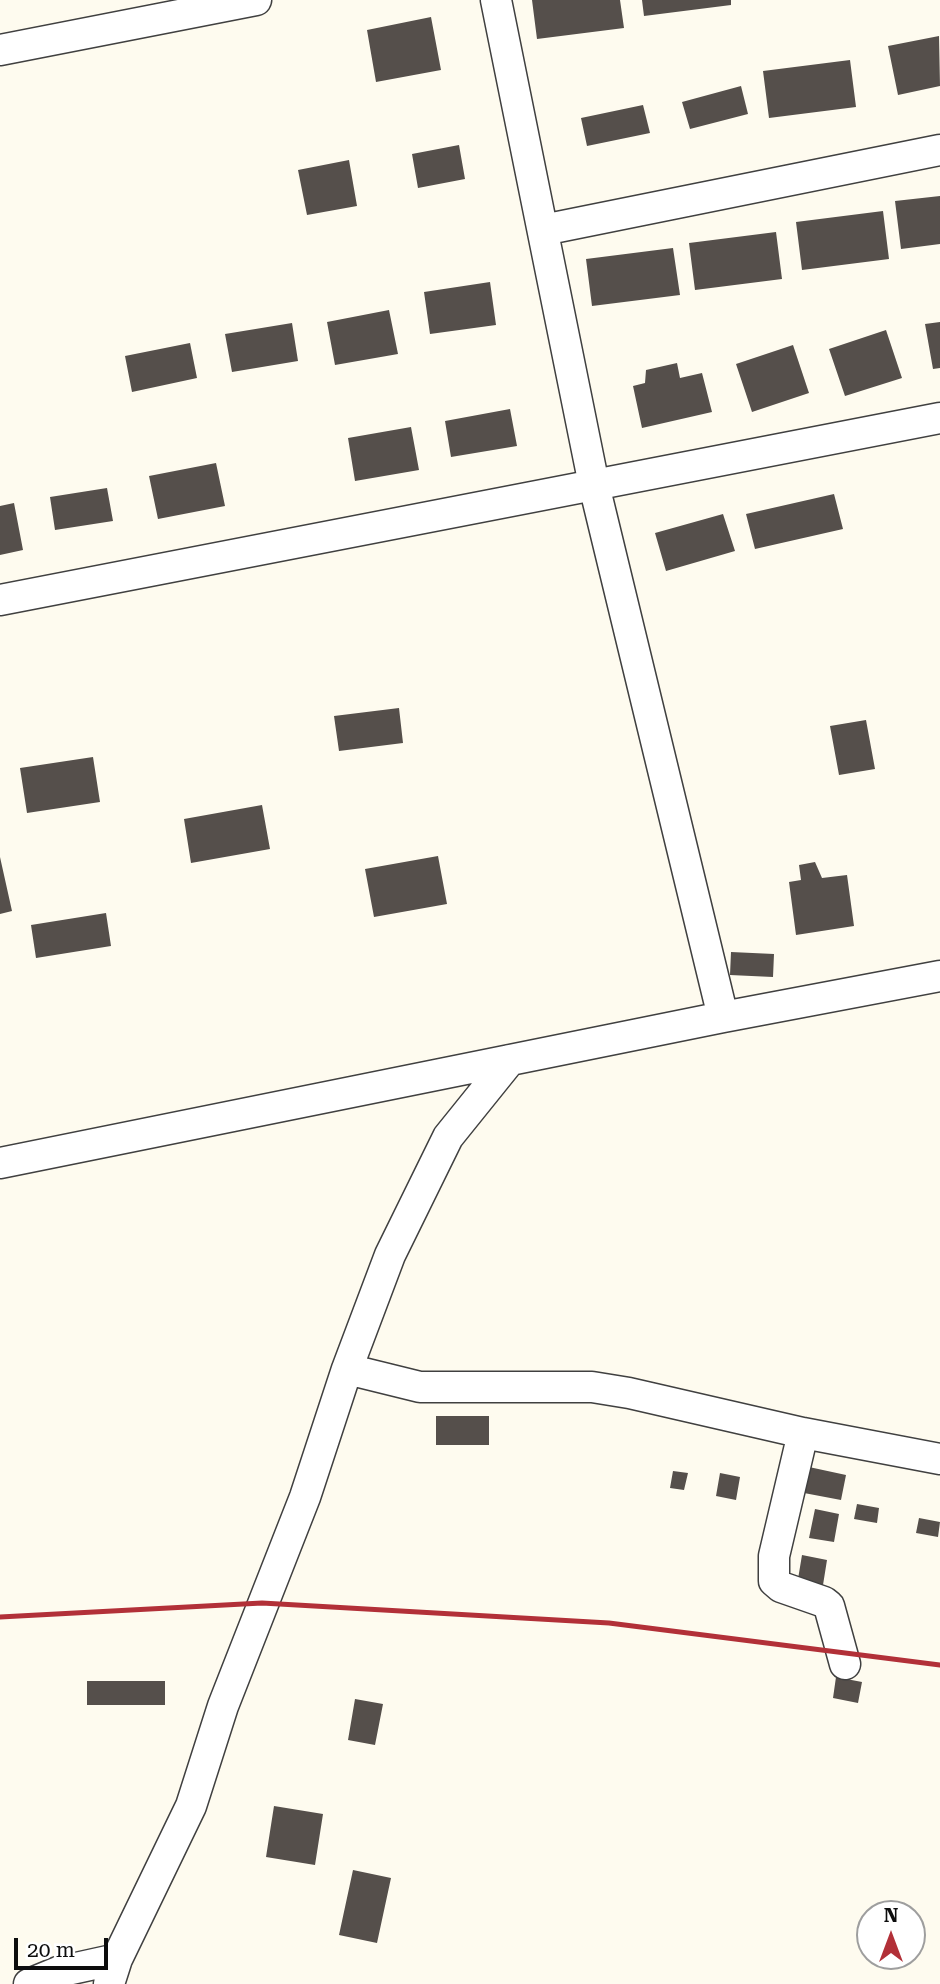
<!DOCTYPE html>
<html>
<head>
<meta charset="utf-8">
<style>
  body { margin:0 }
  #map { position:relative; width:940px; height:1984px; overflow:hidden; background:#fefbef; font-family:"Roboto Serif",serif }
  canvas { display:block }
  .north { position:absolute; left:856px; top:1900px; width:70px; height:70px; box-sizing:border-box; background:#fff; border:2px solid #9e9e9e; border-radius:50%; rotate:0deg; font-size:19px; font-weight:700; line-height:28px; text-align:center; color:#0d0d0d }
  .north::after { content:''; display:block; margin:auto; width:24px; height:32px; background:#b23038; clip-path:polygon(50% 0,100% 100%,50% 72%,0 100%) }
  .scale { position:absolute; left:14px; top:1938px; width:94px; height:32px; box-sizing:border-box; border:4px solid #0d0d0d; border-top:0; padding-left:9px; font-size:21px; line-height:24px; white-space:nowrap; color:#0d0d0d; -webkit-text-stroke:5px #fff; paint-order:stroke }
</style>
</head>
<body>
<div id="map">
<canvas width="940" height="1984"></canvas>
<div class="north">N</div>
<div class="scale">20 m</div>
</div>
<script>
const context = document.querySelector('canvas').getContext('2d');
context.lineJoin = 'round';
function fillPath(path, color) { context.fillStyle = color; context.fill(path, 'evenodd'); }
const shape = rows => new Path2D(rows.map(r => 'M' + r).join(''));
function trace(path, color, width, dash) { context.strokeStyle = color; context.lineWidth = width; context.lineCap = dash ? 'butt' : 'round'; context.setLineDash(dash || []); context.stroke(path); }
fillPath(shape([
  [532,0,620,0,624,28,537,39],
  [642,0,731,0,731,5,644,16],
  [431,17,441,70,376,82,367,30],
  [939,36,940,86,898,95,888,46],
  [850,60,856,107,769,118,763,71],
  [741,86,748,114,690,129,682,102],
  [643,105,650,133,587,146,581,118],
  [459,145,465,179,418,188,412,154],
  [349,160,357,206,307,215,298,170],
  [940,196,940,244,901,249,895,201],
  [883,211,889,259,802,270,796,222],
  [776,232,782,279,695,290,689,243],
  [673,248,680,295,592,306,586,259],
  [490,282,496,325,430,334,424,292],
  [389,310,398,354,335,365,327,322],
  [940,322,940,368,933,369,925,324],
  [292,323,298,361,232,372,225,334],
  [886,330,902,378,845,396,829,349],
  [190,343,197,378,132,392,125,356],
  [793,345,809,393,752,412,736,364],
  [677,363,680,378,702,373,712,412,642,428,633,386,645,383,646,370],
  [510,409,517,446,451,457,445,421],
  [411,427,419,470,355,481,348,438],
  [216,463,225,506,158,519,149,476],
  [107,488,113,521,55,530,50,497],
  [834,494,843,529,755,549,746,514],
  [14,503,23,550,0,555,0,506],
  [723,514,735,551,666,571,655,533],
  [399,708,403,743,339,751,334,716],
  [866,720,875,769,839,775,830,726],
  [93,757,100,802,27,813,20,768],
  [262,805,270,849,191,863,184,819],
  [438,856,447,904,374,917,365,869],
  [0,857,12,911,0,914],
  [815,862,822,878,847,875,854,926,796,935,789,882,801,880,799,865],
  [106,913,111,946,36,958,31,925],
  [731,952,774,954,773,977,730,975],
  [436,1416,489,1416,489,1445,436,1445],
  [809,1467,846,1475,841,1500,804,1493],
  [673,1471,688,1473,684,1490,670,1488],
  [720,1473,740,1477,736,1500,716,1496],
  [857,1504,879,1508,877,1523,854,1519],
  [815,1509,839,1514,834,1542,809,1538],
  [919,1518,940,1522,938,1537,916,1533],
  [802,1555,827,1560,823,1585,798,1579],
  [836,1677,862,1682,858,1703,833,1698],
  [87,1681,165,1681,165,1705,87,1705],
  [355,1699,383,1704,375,1745,348,1740],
  [274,1806,323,1814,315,1865,266,1857],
  [353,1870,391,1878,377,1943,339,1935]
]), '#554f4b');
const minor = shape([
  [496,0,594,485,723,1017],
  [0,50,256,0],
  [543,230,940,150],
  [0,600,940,418],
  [0,1163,723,1017,940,976],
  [347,1369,420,1387,592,1387,629,1393,803,1433,940,1459],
  [803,1433,774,1556,774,1581,781,1587,824,1602,829,1606,845,1664],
  [29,1984,58,1972,117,1959],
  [109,1984,117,1959,191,1806,223,1706,305,1497,347,1369,390,1255,448,1137,510,1060]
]);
trace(minor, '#404040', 33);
trace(minor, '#fff', 30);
trace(shape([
  [0,1617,262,1603,609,1623,940,1665]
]), '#b23038', 5);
</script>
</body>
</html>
